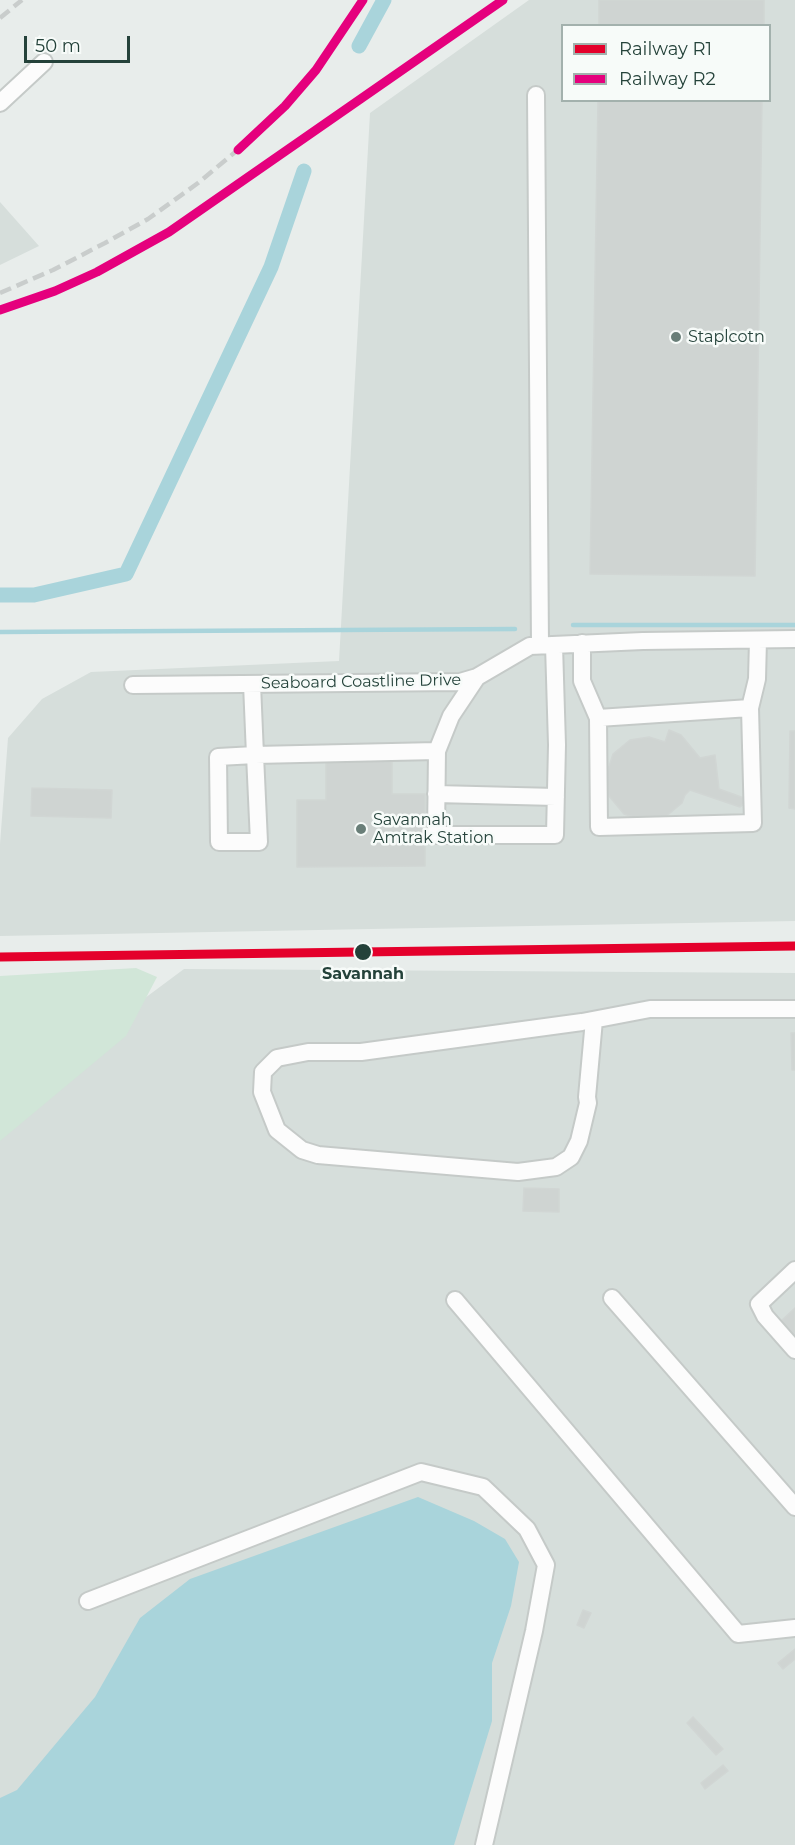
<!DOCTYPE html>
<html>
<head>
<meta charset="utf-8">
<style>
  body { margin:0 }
  #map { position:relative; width:795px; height:1845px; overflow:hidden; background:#e8edeb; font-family:Montserrat,sans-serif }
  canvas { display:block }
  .legend { position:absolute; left:561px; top:24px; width:210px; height:78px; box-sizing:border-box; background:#f7fbf9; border:2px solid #a3b1ad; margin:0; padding:8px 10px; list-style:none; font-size:18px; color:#24423a }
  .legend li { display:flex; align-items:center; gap:12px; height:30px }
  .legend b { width:30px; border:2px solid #a3b1ad }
  .scale { position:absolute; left:24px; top:36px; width:106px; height:27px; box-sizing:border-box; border:3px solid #24423a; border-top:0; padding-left:8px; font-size:18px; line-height:21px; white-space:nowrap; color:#24423a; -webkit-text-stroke:4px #f7fbf9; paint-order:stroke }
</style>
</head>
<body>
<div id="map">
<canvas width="795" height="1845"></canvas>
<ul class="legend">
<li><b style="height:8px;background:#e4002b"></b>Railway R1</li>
<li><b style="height:8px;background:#e5007d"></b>Railway R2</li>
</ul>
<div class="scale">50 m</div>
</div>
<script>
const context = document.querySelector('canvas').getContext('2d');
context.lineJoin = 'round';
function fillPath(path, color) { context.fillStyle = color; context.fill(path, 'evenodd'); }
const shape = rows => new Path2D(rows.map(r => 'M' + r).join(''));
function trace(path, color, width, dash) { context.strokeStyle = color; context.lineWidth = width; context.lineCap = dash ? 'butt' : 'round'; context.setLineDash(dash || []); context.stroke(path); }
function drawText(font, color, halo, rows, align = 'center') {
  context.font = font + ' Montserrat,sans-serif'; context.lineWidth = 5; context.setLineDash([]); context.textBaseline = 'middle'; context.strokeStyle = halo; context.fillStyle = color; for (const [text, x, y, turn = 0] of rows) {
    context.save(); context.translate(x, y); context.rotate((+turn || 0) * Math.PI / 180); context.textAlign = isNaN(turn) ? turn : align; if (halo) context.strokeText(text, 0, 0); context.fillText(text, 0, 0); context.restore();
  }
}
fillPath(shape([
  [529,0,795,0,795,921,0,936,0,844,8,738,42,699,91,672,339,661,370,113],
  [562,26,770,26,770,100,562,100],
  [0,202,39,246,0,265],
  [184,969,795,973,795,1845,0,1845,0,1110,63,1059]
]), '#d6dedb');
fillPath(shape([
  [136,968,157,977,126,1036,0,1141,0,976]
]), '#d1e6d8');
fillPath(shape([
  [418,1497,474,1521,505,1539,519,1562,511,1606,492,1663,492,1721,454,1845,0,1845,0,1798,17,1790,95,1697,140,1618,190,1579]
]), '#a9d4db');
trace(shape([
  [573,625,795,625],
  [0,632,515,629]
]), '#a9d4db', 4.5);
trace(shape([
  [359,46,384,0],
  [0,595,34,595,126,574,271,267,304,171]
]), '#a9d4db', 15);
const building = shape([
  [599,0,764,0,764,26,599,26,599,0],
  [598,100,762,100,755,576,590,574,598,100],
  [669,730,681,735,700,758,715,755,719,789,744,798,745,803,740,807,690,790,685,795,682,803,664,818,645,821,624,814,609,796,606,776,613,754,630,740,649,737,665,742,669,730],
  [790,731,795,731,795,809,789,808,790,731],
  [326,757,392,757,392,794,425,794,425,866,297,867,297,800,326,800,326,757],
  [32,788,112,790,111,818,31,816,32,788],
  [791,1033,795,1033,795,1070,792,1070,791,1033],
  [524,1188,559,1189,559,1212,523,1211,524,1188],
  [795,1308,795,1337,781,1321,795,1308],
  [583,1610,591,1613,584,1628,577,1625,583,1610],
  [795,1649,795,1659,783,1669,778,1663,795,1649],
  [693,1717,723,1749,716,1755,687,1723,693,1717],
  [723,1765,728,1771,705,1789,701,1783,723,1765]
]);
fillPath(building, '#cfd4d2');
trace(building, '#d1d6d4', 1.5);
const minor = shape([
  [536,95,540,645],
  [0,103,44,62],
  [582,643,582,681,598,718,750,708,757,679,758,640],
  [477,677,451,716,437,751,436,835,555,835,557,745,554,645],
  [252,684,255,755,437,751],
  [133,685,460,682,477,677,530,646,643,641,795,639],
  [598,718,599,827,753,823,750,708],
  [255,755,259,842,219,842,218,757,255,755],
  [436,794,556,797],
  [594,1020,587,1097,588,1103,579,1141,571,1157,556,1167,518,1172,318,1155,302,1150,277,1130,262,1092,263,1072,277,1058,308,1052,361,1052,582,1022,650,1009,795,1009],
  [795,1270,759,1304,765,1316,795,1350],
  [612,1298,795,1507],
  [455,1300,738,1634,795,1628],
  [88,1601,421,1472,483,1487,527,1529,546,1565,534,1631,484,1845]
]);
trace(minor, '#c5cac8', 20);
trace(minor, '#fcfcfc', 16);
trace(shape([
  [0,18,22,0],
  [0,293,53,270,105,243,148,219,198,183,240,148,285,106,316,70,363,0],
  [0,310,55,291,97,272,169,232,503,0],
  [0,957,795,946]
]), '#c9cdcc', 4.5, [12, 6]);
trace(shape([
  [0,957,795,946]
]), '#e4002b', 9);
trace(shape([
  [238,150,285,106,316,70,363,0],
  [0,310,55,291,97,272,169,232,503,0]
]), '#e5007d', 9);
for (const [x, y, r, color] of [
  [676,337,6,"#697e78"],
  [361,829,6,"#697e78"],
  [363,952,9,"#24423a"]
]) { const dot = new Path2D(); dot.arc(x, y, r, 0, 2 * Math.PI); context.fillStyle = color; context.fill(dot); trace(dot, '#f7fbf9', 2); }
drawText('16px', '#24423a', '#f7fbf9', [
  ["Staplcotn",688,337],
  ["Savannah",373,820],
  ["Amtrak Station",373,838]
], 'left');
drawText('16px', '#24423a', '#f7fbf9', [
  ["Seaboard Coastline Drive",361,682,-1]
]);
drawText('bold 16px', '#24423a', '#f7fbf9', [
  ["Savannah",363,974]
]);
</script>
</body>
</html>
